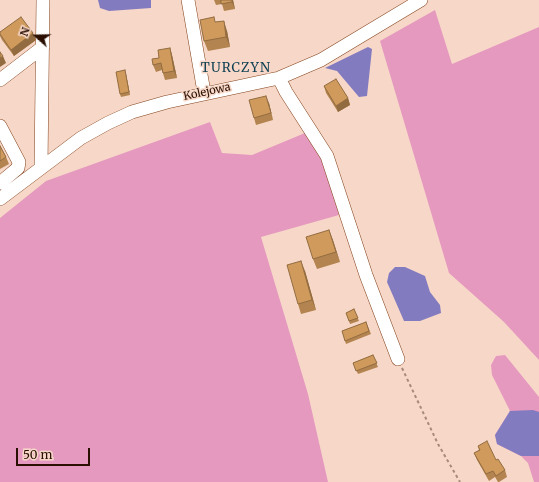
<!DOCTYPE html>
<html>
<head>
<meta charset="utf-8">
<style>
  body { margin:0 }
  #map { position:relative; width:539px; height:482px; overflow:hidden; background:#f7d8c8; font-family:Merriweather,serif }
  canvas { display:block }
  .north { position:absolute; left:16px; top:16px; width:40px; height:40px; -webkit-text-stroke:3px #f7d8c8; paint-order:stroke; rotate:290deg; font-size:11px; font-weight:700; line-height:16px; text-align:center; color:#2a0f02 }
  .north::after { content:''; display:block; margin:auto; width:14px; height:18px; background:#2a0f02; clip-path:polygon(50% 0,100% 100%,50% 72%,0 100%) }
  .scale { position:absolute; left:16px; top:448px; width:74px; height:18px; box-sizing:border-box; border:2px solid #2a0f02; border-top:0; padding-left:5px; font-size:12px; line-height:14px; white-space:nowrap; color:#2a0f02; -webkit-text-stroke:3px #f7d8c8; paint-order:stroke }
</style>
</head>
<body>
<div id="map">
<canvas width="539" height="482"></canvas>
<div class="north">N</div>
<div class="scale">50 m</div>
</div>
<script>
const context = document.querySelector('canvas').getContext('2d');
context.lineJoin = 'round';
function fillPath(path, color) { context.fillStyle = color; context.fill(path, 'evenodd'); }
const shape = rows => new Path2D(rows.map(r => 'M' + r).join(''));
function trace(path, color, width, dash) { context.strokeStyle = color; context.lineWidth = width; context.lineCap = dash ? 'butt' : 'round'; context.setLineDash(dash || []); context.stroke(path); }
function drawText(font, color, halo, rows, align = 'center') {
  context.font = font + ' Merriweather,serif'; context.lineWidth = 3; context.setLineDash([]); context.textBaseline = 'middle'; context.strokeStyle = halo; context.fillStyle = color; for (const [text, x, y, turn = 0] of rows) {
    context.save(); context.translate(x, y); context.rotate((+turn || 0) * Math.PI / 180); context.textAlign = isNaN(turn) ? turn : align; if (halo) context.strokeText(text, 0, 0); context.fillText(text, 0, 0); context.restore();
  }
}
fillPath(shape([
  [435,10,452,64,539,27,539,360,504,322,449,273,380,41],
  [210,122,222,153,252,155,305,133,323,156,339,215,261,237,308,394,328,482,0,482,0,218,46,181],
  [505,355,539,397,539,482,534,482,528,463,521,456,497,444,495,435,510,411,492,375,491,365,496,356]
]), '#e599bf');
fillPath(shape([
  [98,0,151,0,151,8,109,11,100,8],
  [368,47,372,49,367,96,359,97,337,71,325,68],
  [395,267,405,267,425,276,430,292,440,305,441,313,420,321,404,321,387,282,389,273],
  [533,410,539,412,539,456,521,456,497,444,495,435,510,411]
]), '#837bc0');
const minor = shape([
  [188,0,204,92],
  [279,78,286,92,327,156,366,275,398,359],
  [0,80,43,47],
  [0,126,19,162,18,168,0,183],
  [41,168,43,0],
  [0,199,81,138,108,123,132,112,167,102,279,78,321,60,421,0]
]);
trace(minor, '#84431d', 14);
trace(shape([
  [402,368,438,444,460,482]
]), '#a78a7b', 2, [3, 3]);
trace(minor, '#fff', 13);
fillPath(shape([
  [214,0,233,0,235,9,224,11,222,4,216,5],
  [216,22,227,31,230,47,208,51,204,41],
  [0,32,36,40,14,56,2,40,0,36],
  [170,48,172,55,177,78,165,80,162,70,156,72,153,65,159,58],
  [126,74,130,95,121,97,120,94],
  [324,86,348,98,350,105,338,112,326,93],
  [269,103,273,120,256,125,254,118],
  [0,145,6,157,9,164,0,169],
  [329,230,340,262,317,269,313,259],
  [305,271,316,310,301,314,298,304],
  [354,309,359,321,350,324,346,313],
  [366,322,371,334,346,344,342,331],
  [373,355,378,367,358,374,353,363],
  [478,446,496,460,505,470,507,477,499,482,498,482,495,477,489,481,477,460,474,453,479,450]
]), '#b3844f');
fillPath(shape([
  [232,0,233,0,235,9,232,2],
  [224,21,227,31,230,47,226,37],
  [33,33,36,40,14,56,11,50],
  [170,48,172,55,177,78,174,71],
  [3,56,6,63,0,67,0,58],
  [125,70,126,74,130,95,129,92],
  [266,96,269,103,273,120,271,113],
  [348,98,350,105,338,112,336,106],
  [329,230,333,240,340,262,336,252],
  [301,261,305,271,316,310,312,300]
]), '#926c40');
const building = shape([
  [221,0,232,0,232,2,221,4,221,0],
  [21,17,33,33,11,50,0,34,0,32,21,17],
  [214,17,215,22,224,21,226,37,204,41,200,20,214,17],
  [170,48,174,71,163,73,161,63,153,65,152,59,159,58,158,50,170,48],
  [0,52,3,56,0,58,0,52],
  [125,70,129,92,120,94,116,72,125,70],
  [336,79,348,98,336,106,324,86,336,79],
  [266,96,271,113,254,118,249,100,266,96],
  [0,146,6,157,0,161,0,146],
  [329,230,336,252,313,259,306,237,329,230],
  [301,261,312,300,298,304,287,265,301,261],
  [354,309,358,318,349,321,346,313,354,309],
  [366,322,369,331,345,341,342,331,366,322],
  [373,355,377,363,356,371,353,363,373,355],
  [487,441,496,460,498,459,505,470,496,476,493,471,486,474,474,453,480,450,478,446,487,441]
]);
fillPath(building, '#d09a5c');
trace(building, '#926c40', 1);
drawText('11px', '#2a0f02', '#f7d8c8', [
  ["Kolejowa",207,92,-12]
]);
context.letterSpacing = '1px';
drawText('13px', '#0e3f52', '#f7d8c8', [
  ["TURCZYN",236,68]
]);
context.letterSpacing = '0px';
</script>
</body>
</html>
